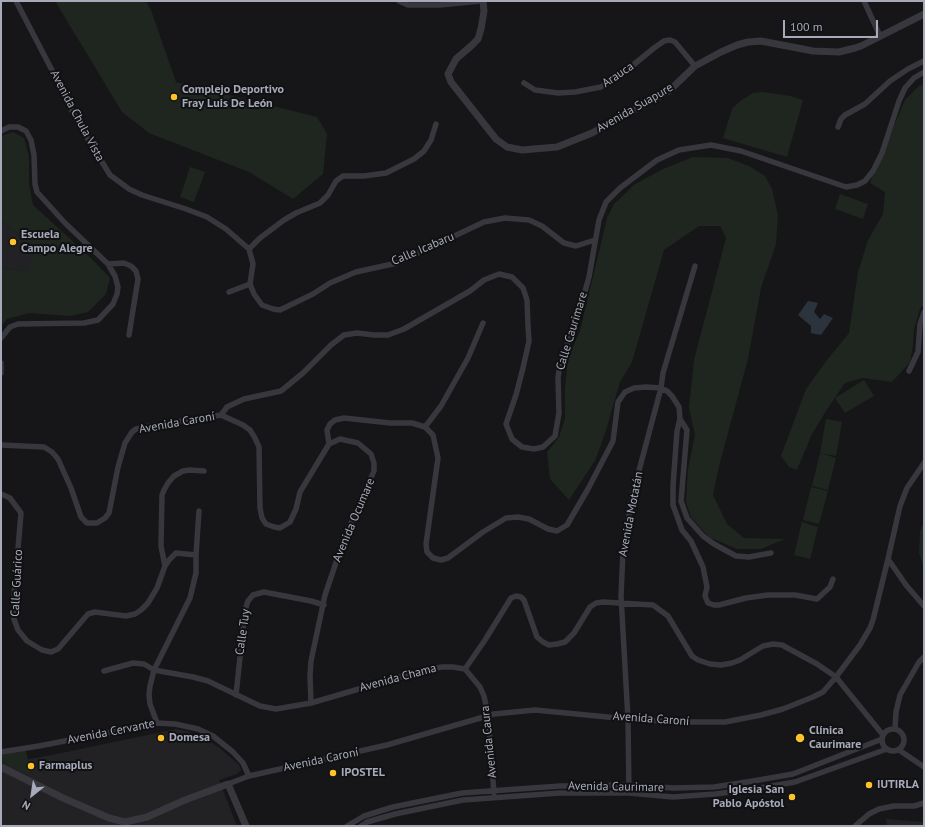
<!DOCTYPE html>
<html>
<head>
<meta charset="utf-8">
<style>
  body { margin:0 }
  #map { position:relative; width:925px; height:827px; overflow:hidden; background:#161618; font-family:"PT Sans",sans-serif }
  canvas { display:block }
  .frame { position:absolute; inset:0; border:2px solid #a7abb9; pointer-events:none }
  .north { position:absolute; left:12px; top:775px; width:40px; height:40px; -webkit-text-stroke:3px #111113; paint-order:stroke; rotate:210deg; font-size:11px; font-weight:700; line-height:16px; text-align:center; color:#a7abb9 }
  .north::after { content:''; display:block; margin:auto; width:14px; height:18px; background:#a7abb9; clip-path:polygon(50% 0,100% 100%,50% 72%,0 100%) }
  .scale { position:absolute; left:783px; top:20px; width:95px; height:18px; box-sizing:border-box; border:2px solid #a7abb9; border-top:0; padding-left:5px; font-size:12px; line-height:14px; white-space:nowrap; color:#a7abb9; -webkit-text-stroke:3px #111113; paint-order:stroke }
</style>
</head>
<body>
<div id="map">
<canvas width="925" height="827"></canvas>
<div class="frame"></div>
<div class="north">N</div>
<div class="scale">100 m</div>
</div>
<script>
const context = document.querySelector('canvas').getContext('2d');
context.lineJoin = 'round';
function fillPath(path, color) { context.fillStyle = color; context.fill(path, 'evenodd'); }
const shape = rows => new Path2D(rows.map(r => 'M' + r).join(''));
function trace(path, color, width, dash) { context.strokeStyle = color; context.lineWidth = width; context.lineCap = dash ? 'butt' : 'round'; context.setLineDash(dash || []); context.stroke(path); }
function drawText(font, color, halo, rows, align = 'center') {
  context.font = font + ' "PT Sans",sans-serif'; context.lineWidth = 4; context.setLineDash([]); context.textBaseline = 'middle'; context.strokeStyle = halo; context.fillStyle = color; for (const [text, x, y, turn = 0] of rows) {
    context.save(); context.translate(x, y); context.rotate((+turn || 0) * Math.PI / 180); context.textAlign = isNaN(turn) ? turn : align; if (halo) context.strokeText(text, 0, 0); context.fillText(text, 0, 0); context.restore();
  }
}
fillPath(shape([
  [1,219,17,233,33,251,33,264,25,271,1,268],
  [176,729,188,731,209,741,220,748,239,765,241,770,237,774,219,780,237,826,1,826,1,764,52,755],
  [886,819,924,822,924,826,887,826]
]), '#222225');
fillPath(shape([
  [55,1,146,1,151,10,176,82,317,117,327,134,323,174,293,199,249,172,149,133,122,112],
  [924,84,924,304,920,309,914,329,913,345,910,362,892,382,862,378,845,383,826,411,812,434,797,470,789,467,781,456,806,389,827,360,849,333,858,272,868,240,883,214,885,192,870,183,905,100,919,86],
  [763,92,790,96,803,100,787,157,723,138,732,109,740,101,753,93],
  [13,132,24,138,29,156,29,184,33,205,92,259,110,278,106,294,88,312,71,316,29,313,7,319,1,326,1,268,25,271,33,263,33,251,17,233,1,219,1,136],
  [693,157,728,158,749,166,765,176,772,189,778,215,776,244,761,288,748,359,719,466,713,495,727,524,744,538,785,539,761,549,737,549,709,537,691,517,686,502,688,469,695,435,689,408,694,360,726,238,720,226,699,226,664,250,632,362,620,382,607,427,596,459,569,500,550,479,547,452,559,437,565,418,565,388,568,358,580,331,607,218,614,204,635,184,663,169],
  [190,167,205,172,194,202,180,197],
  [840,194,868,204,863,219,835,209],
  [864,380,874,396,845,413,835,398],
  [826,419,842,422,836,456,820,453],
  [820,453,836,458,828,490,812,486],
  [811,487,828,491,819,524,803,520],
  [802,522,818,527,810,559,794,555],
  [924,522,924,568,919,553,920,531],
  [26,750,30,775,1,762,1,754]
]), '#1e261f');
fillPath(shape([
  [808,301,818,303,814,312,820,319,824,314,833,318,821,335,811,333,811,326,798,315]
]), '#2b343d');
trace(shape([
  [16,1,55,76,77,121,110,175,129,189,142,195,186,209,207,217,226,229,249,249],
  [399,1,408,5,440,5,480,1],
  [864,1,880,36],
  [524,83,535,90,558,93,575,92,601,87,621,75,654,48,664,41,670,40,675,42,695,66],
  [838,127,841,119,845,115,865,104,890,81,908,69,924,61],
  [1,131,9,127,18,127,26,131,31,140,34,155,35,184,37,192,65,223,108,264,115,276,118,287,117,294,113,304,98,320,84,323,18,324,10,327,1,338],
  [249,249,253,264,250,284,254,294,262,305,273,309,280,310,313,294,330,283,356,272,397,263,484,222,505,218,529,220,542,226,564,243,576,246,595,240],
  [249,249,260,238,284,220,296,213,320,203,328,195,336,181,343,176,364,176,386,173,414,159,424,151,431,140,436,124],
  [108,264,124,263,131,266,136,271,138,279,129,335],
  [229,292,250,284],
  [1,363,1,373],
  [909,371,918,352,920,324,924,312],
  [221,415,227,407,244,399,281,391,303,373,331,345,344,335,357,333,374,335,388,335,404,329,470,291,484,280,499,274,512,277,523,288,527,300,528,326,529,341,523,368,516,395,506,424,512,439,522,447,534,449,543,447,555,436,559,413,558,378,560,363,576,323,589,277,599,220,606,202,620,188,657,160,679,150,711,145,741,151,846,187,857,185,865,181,873,171,882,153,899,101,905,88,914,78,924,72],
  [680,419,687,430,681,501,687,518,703,536,714,544,736,556,749,557,771,553],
  [425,427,441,406,468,358,483,323],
  [329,444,327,430,330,424,335,420,344,418,390,423,412,423,425,427,433,435,438,458,426,544,427,552,433,558,441,560,448,558,483,532,506,518,518,517,529,519,548,529,557,531,567,525,588,489,613,441,618,402,625,392,634,388,646,387,661,388,667,391,672,396,679,407,680,419,677,431,673,486,673,505,682,530,691,541,703,567,707,587,705,596,708,603,714,605,719,605,746,598,768,595,795,595,817,599,830,587,833,579],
  [1,445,44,447,52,452,58,459,71,488,81,517,87,523,97,523,105,518,109,513,118,467,125,443,132,432,136,429,150,426,221,415,243,425,250,430,255,438,259,447,260,508,262,518,266,524,274,527,280,528,290,522,296,509,300,492,329,444,340,439,358,443,371,454,374,463,374,471,344,539,325,595,311,661,310,676,311,703],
  [1,494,10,498,21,513,14,597,14,619,18,630,27,641,42,650,51,652,58,649,88,614,95,612,126,616,135,614,141,610,148,603,157,588,165,566,169,560,176,553,196,555,196,573,190,598,154,670,144,664,133,663,104,671],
  [196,555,199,511],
  [888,559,906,585,924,606],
  [165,566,161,546,162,495,164,490,168,483,174,476,183,471,190,470,204,471],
  [465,669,480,687,484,696,488,715,494,793],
  [236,695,245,610,248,601,253,595,264,592,311,601,324,605],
  [157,723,150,704,149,695,150,686,154,670,193,677,208,681,260,706,276,709,311,703,424,670,442,667,453,667,465,669,485,640,511,598,516,596,521,597,524,600,537,637,543,642,549,645,557,644,565,642,574,633,590,607,596,603,603,602,653,605,668,616,692,656,698,660,710,664,721,665,732,663,740,660,763,646,773,644,782,645,817,664,836,677,883,735],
  [895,728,896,712,900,695,919,662,924,657],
  '882 740a11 11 0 1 1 22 0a11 11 0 1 1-22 0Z',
  [899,750,924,767],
  [1,752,39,746,157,723,175,724,198,729,213,736,233,752,243,763,249,776],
  [228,784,249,776,387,745,494,714,535,710,628,719,678,722,725,722,761,715,783,709,813,697,823,692,836,677,860,645,870,628,873,620,888,559,900,506,907,488,924,463],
  [629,793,628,719,621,596,623,550,633,493,661,388,663,373,695,266],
  [347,826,364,816,393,807,462,793,560,786,630,785,673,788,714,787,753,781,793,774,882,739],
  [361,826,367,822,395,814,463,800,560,793,629,793,673,797,715,794,754,789,795,782,887,749],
  [855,826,869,814,879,809,894,806,914,806,924,803]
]), '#37373d', 5.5);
trace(shape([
  [483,1,484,11,481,29,478,39,471,46,456,59,448,74,451,82,496,139,507,147,522,150,557,147,592,133,669,91,695,66,721,52,737,45,748,42,761,41,813,51,839,52,855,48,861,46,924,14],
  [1,767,63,798,109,818,125,822,147,817,185,800,228,784,246,826]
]), '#37373d', 7);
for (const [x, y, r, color] of [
  [174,97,4,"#fdc329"],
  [13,242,4,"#fdc329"],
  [161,738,4,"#fdc329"],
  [800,738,5,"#fdc329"],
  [31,766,4,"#fdc329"],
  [333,773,4,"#fdc329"],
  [869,785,4,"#fdc329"],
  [792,797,4,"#fdc329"]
]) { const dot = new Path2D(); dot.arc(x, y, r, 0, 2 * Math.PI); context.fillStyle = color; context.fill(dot); trace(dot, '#111113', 1.5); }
drawText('12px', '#a7abb9', '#111113', [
  ["Arauca",618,75,-34],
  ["Avenida Suapure",635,108,-30],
  ["Avenida Chula Vista",77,116,62],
  ["Calle Icabaru",423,249,-23],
  ["Calle Caurimare",572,331,-73],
  ["Avenida Caroní",177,423,-10],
  ["Avenida Motatán",631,514,-79],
  ["Avenida Ocumare",354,520,-67],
  ["Calle Guárico",17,583,-87],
  ["Calle Tuy",243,632,-82],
  ["Avenida Chama",398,678,-15],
  ["Avenida Caroní",651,719,4],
  ["Avenida Cervante",111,732,-11],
  ["Avenida Caura",489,742,-96],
  ["Avenida Caroní",321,760,-12],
  ["Avenida Caurimare",616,787,1]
]);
drawText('bold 12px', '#a7abb9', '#111113', [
  ["Complejo Deportivo",182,90],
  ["Fray Luis De León",182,104],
  ["Escuela",21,235],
  ["Campo Alegre",21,249],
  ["Clínica",809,731],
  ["Caurimare",809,745],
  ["Domesa",169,738],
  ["Farmaplus",39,766],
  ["IPOSTEL",341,773],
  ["IUTIRLA",877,785],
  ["Iglesia San",784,790,"right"],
  ["Pablo Apóstol",784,804,"right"]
], 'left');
</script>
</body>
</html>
